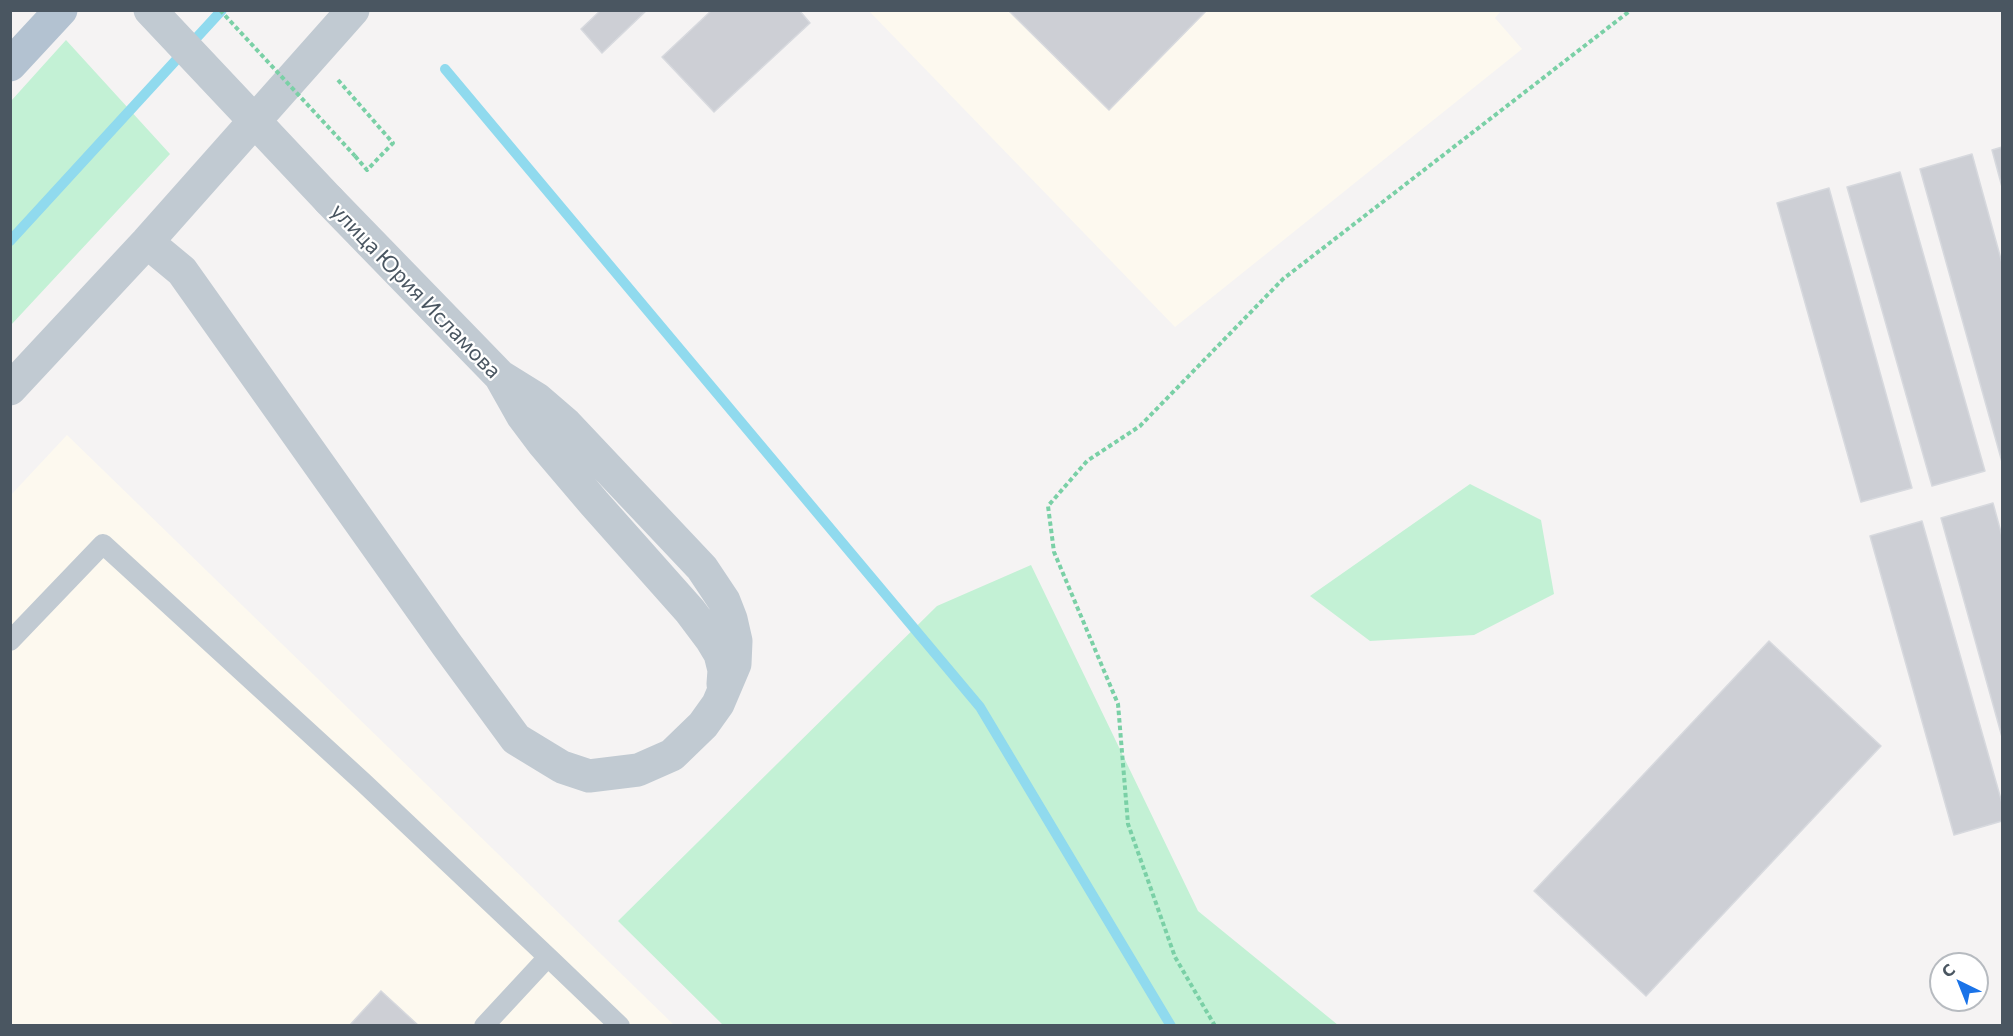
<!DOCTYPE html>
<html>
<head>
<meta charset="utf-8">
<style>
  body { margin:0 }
  #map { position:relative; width:2013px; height:1036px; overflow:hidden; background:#f5f3f3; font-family:Commissioner,sans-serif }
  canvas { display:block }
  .frame { position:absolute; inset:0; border:12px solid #4a5661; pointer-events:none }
  .north { position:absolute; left:1929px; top:952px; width:60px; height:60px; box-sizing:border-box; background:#fff; border:2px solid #b7bbc0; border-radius:50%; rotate:317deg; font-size:16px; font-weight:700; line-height:24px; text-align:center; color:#4a5661 }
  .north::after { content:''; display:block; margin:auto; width:21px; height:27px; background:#1a73e8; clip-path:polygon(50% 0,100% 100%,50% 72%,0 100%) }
</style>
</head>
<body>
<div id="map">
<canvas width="2013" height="1036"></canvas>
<div class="frame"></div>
<div class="north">С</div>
</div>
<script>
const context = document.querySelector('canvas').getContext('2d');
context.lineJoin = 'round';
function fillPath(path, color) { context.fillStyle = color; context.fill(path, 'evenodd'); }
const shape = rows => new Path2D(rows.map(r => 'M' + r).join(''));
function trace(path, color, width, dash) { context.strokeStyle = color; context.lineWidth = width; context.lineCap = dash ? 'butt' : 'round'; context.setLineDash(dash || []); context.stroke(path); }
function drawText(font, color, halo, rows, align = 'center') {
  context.font = font + ' Commissioner,sans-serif'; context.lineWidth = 4.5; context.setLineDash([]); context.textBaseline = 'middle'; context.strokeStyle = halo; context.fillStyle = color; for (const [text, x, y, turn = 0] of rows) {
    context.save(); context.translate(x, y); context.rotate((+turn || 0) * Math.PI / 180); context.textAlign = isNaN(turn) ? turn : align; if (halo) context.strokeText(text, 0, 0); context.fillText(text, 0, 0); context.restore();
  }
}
fillPath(shape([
  [869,11,1501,11,1495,18,1522,49,1175,327],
  [67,435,674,1025,11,1025,10,496]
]), '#fdf9ef');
fillPath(shape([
  [66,40,170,154,11,325,11,101],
  [1470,484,1541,520,1554,594,1474,635,1370,641,1310,596],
  [1031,565,1198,911,1338,1025,723,1025,618,921,937,606]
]), '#c3f1d5');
trace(shape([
  [445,69,980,707,1171,1026],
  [10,241,222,10]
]), '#90daee', 10);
const building = shape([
  [601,10,647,10,602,53,581,29,601,10],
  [712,10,799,10,810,23,714,112,662,57,712,10],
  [1008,10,1207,10,1109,110,1008,10],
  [2002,147,2002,187,1992,150,2002,147],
  [1972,154,2002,263,2002,462,1920,169,1972,154],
  [1900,172,1985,471,1932,486,1847,187,1900,172],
  [1829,188,1912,488,1861,502,1777,203,1829,188],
  [1993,503,2002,536,2002,737,1941,518,1993,503],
  [1922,521,2002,803,2002,821,1954,835,1870,536,1922,521],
  [1769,641,1881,746,1646,996,1534,891,1769,641],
  [381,991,419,1026,349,1026,381,991]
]);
fillPath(building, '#cdcfd5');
trace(building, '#d7d9de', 1.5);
trace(shape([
  [338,80,393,143,367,170,355,156],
  [1215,1026,1175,957,1128,824,1118,704,1054,552,1048,506,1087,461,1140,426,1283,279,1631,10]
]), '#7ad0a6', 4, [4.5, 3]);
trace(shape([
  [10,641,103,544,364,783,548,957,484,1026],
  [548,957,620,1026]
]), '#c1cad2', 20);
trace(shape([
  [329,200,500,376,522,415,543,443,594,503,690,611,711,639,720,654,724,670,723,684],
  [147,242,182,271,447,645,516,739,562,767,589,776,638,770,672,755,703,725,718,704,735,664,736,641,731,619,724,601,702,568,566,424,537,399,500,376],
  [10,389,147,242,353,10]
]), '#c1cad2', 33);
trace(shape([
  [10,65,61,10]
]), '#b3c2d1', 33);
trace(shape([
  [220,10,355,156]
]), '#7ad0a6', 4, [4.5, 3]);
trace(shape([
  [150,10,329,200]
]), '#c1cad2', 33);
drawText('22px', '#4a5661', '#fff', [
  ["улица Юрия Исламова",416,291,46]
]);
</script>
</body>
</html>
